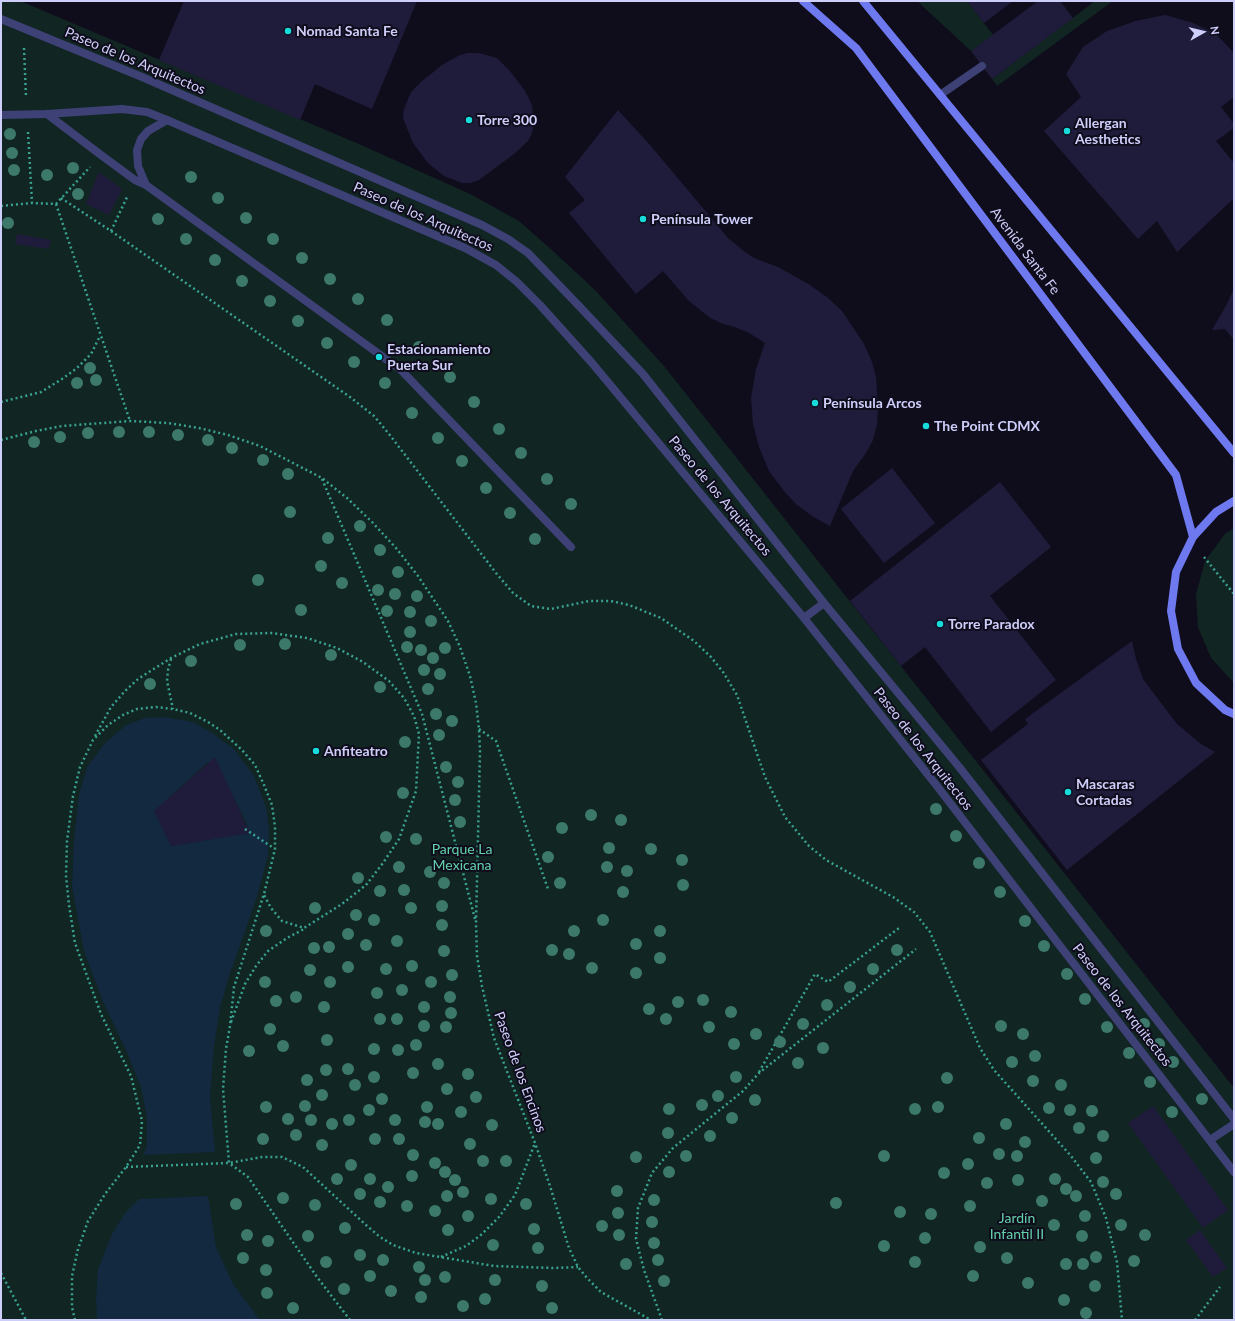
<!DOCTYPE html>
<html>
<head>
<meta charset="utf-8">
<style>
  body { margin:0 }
  #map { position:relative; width:1235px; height:1321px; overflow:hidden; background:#0f0d1c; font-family:Lato,sans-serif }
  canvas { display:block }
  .frame { position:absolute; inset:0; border:2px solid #cecefa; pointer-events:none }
  .north { position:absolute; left:1183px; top:12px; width:40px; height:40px; -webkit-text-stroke:3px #0f0d1c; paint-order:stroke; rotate:82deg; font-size:11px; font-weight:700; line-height:16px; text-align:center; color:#cecefa }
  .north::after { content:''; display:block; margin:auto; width:14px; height:18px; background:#cecefa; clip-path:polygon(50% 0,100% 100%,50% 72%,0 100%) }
</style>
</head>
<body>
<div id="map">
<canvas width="1235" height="1321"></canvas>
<div class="frame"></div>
<div class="north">N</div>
</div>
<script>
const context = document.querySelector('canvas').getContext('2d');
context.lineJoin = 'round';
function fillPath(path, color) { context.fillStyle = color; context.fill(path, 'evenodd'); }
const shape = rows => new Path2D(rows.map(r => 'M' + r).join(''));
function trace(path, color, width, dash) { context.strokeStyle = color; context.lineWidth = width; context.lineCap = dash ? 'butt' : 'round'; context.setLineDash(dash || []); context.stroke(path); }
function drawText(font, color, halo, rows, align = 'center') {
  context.font = font + ' Lato,sans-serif'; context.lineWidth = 4; context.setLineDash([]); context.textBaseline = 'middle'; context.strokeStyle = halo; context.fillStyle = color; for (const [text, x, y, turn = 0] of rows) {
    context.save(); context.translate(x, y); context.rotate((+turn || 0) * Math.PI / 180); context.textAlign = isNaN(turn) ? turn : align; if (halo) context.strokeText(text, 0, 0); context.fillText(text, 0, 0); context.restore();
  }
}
fillPath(shape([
  [1,1,20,1,359,144,470,194,519,221,553,251,596,291,664,366,1234,1088,1234,1320,1,1320],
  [917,1,967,1,993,35,971,51],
  [1095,1,1113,1,997,86,992,79],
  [1234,528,1234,683,1211,658,1198,627,1196,594,1205,561,1225,534]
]), '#112522');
fillPath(shape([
  [164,717,193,722,212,733,234,749,254,776,266,807,269,830,268,854,264,871,256,900,229,976,220,1008,214,1046,210,1097,215,1152,143,1155,147,1145,147,1118,141,1087,125,1048,103,1002,84,951,72,886,74,839,79,795,87,767,105,743,126,725,145,718],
  [208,762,217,763,247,824,241,834,171,846,154,811],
  [208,1196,216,1247,233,1284,260,1320,97,1320,96,1298,98,1269,112,1234,125,1213,139,1199]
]), '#122940');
fillPath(shape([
  [184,1,417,1,372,109,315,84,300,120,159,60],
  [967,1,1013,1,984,23],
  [1038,1,1060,1,1073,18,992,79,971,51],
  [1165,15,1193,23,1216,34,1234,53,1234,97,1221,107,1234,124,1234,128,1216,141,1234,163,1234,198,1177,252,1157,221,1138,239,1044,131,1081,97,1066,74,1083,47,1107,31,1136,21],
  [467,53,479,53,497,58,510,71,525,91,532,105,534,123,532,133,528,141,514,154,479,180,471,183,462,183,444,176,428,163,413,143,403,118,404,109,411,92,421,82,442,65,458,56],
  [618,110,650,145,728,238,745,252,754,258,778,267,810,285,828,298,842,311,864,344,872,362,876,377,878,408,877,424,873,440,866,453,853,471,830,526,812,516,796,504,784,491,769,471,759,447,753,424,751,398,756,369,765,343,749,333,735,327,723,324,709,317,689,301,663,271,636,294,569,213,585,200,565,177],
  [99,172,122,189,109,215,86,204],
  [17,234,51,240,49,249,15,244],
  [1234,288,1234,340,1225,329,1212,330,1227,304],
  [892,468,935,523,884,563,841,509],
  [1000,482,1051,547,990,596,1056,680,991,732,925,647,901,666,850,601],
  [1132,641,1136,659,1143,679,1177,724,1201,744,1215,752,1067,870,981,760,1028,724,1025,719],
  [215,757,250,833,171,846,154,811],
  [1153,1106,1228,1210,1203,1228,1128,1123],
  [1200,1230,1227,1268,1213,1277,1186,1240]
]), '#1f1c3b');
trace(shape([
  [24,48,26,97],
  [28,132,32,203],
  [61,198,111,231,350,397,374,416,389,434,496,573,513,593,531,606,551,609,589,601,611,601,629,605,661,618,694,641,711,657,723,672,737,695,765,777,785,817,809,846,826,860,893,897,914,912,930,932,980,1048,994,1070,1071,1156,1091,1182,1106,1218,1117,1262,1122,1320],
  [56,204,130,421],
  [1,206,32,203,56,204,90,167],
  [111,231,128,195],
  [1,402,41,392,62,379,77,368,91,354,100,336],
  [1,440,36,431,62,426,130,421,168,423,199,428,228,435,260,446,322,478,347,498,372,522,396,548,418,576,448,621,460,647,470,676,476,703,479,729,480,751,476,923,477,956,482,986,494,1038,535,1143,550,1186,569,1248,578,1267,587,1278,601,1292,651,1320],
  [322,479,422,714,475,919],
  [1204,557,1234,594],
  [171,659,168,670,167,681,173,709],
  [479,729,496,741,548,889],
  [95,736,111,707,125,691,138,679,171,658,200,644,236,634,271,633,307,638,337,648,363,662,389,681,404,698,414,716,419,734,416,791,399,839,383,863,366,885,342,904,304,928,282,921,271,908,264,895],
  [245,829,275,849],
  [231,1022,245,984,256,966,268,951,287,938,304,929],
  [759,1072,815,974,828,982,899,928],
  [126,1167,229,1163,262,1157,282,1157,303,1167,366,1225,380,1237,393,1245,416,1253,494,1266,554,1268,578,1267],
  [441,1257,466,1246,482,1234,499,1217,515,1195,535,1143],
  [1,1273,26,1320],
  [75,1320,72,1307,72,1276,78,1249,88,1221,105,1194,126,1167,140,1145,142,1121,131,1076,101,1014,75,943,69,905,66,876,67,841,73,796,80,767,93,740,108,725,123,715,137,709,156,707,173,709,190,713,208,722,220,730,242,750,255,765,264,785,272,805,275,827,275,849,264,894,234,987,230,1026,226,1049,223,1089,229,1163,248,1177,317,1277,350,1320],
  [662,1320,644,1270,636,1239,638,1208,652,1173,673,1148,743,1091,759,1073,916,949],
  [1195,1320,1220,1287]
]), '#39a291', 2.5, [2, 3]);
trace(shape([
  [940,95,982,66],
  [47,114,101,155,135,180,146,185,401,370,571,547],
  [146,185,138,166,137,150,141,139,148,131,167,120]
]), '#3d4176', 8);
trace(shape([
  [1,19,142,77,482,225,508,239,528,253,580,307,643,374,824,603,960,768,1234,1119],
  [1,115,47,114,122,109,147,112,167,120,465,248,496,265,517,282,540,305,592,363,804,618,937,786,1234,1172],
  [804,618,824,603],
  [1210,1140,1234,1124]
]), '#3d4176', 8);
trace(shape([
  [803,1,856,48,1176,475,1193,537],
  [863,1,1234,453],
  [1234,501,1216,512,1193,537,1176,572,1171,611,1178,649,1196,683,1225,710,1234,714]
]), '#6f79ef', 8);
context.fillStyle = '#3d796a';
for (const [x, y] of [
  [10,134],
  [12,153],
  [73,168],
  [14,170],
  [47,175],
  [191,177],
  [78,194],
  [218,198],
  [246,218],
  [158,219],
  [8,223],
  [186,239],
  [273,239],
  [302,258],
  [215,260],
  [330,279],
  [242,281],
  [358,299],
  [270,301],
  [387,320],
  [298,321],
  [327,343],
  [419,347],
  [354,362],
  [90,368],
  [450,377],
  [96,380],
  [77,383],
  [385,383],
  [474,402],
  [412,413],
  [499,429],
  [119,432],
  [149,432],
  [88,433],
  [178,435],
  [60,437],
  [438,438],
  [208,440],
  [34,442],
  [232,448],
  [521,453],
  [263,460],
  [462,461],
  [288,474],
  [547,479],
  [486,488],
  [571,504],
  [290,512],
  [510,513],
  [360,526],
  [328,538],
  [535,539],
  [380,550],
  [321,566],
  [398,572],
  [258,580],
  [342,583],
  [378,590],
  [395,594],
  [417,596],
  [301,610],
  [387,611],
  [410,612],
  [431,621],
  [410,632],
  [285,644],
  [240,645],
  [407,647],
  [445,648],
  [421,650],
  [331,655],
  [433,658],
  [191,661],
  [424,670],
  [440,674],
  [150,684],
  [380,687],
  [428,689],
  [436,714],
  [452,721],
  [439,735],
  [405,742],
  [446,767],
  [458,782],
  [403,793],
  [455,800],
  [936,809],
  [591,815],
  [621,820],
  [460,822],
  [562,828],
  [956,836],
  [386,837],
  [416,839],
  [609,848],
  [651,849],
  [548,857],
  [682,860],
  [979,863],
  [399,867],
  [607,867],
  [627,871],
  [430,872],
  [358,878],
  [444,883],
  [560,883],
  [683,885],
  [404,890],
  [380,891],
  [623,892],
  [1000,892],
  [442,906],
  [315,908],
  [411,908],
  [356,915],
  [374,920],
  [603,920],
  [1025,921],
  [442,925],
  [266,931],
  [574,931],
  [660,931],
  [348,934],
  [397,941],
  [636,944],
  [366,945],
  [1044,946],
  [329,947],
  [314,948],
  [552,950],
  [897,950],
  [444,951],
  [569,954],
  [660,958],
  [412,966],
  [348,967],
  [592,968],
  [386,969],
  [873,969],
  [310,970],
  [636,973],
  [1067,974],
  [452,975],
  [265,982],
  [330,982],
  [431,982],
  [850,987],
  [402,990],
  [377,993],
  [296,997],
  [450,997],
  [1085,999],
  [703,1000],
  [276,1001],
  [678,1002],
  [827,1005],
  [324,1007],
  [424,1007],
  [649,1009],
  [731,1012],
  [451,1013],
  [380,1019],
  [397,1019],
  [666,1019],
  [803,1024],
  [1144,1024],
  [424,1026],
  [1001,1026],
  [446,1027],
  [709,1027],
  [1107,1027],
  [270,1029],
  [756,1034],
  [1023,1034],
  [327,1040],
  [780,1042],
  [734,1044],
  [1159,1044],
  [416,1045],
  [283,1046],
  [823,1048],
  [374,1049],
  [398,1050],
  [249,1051],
  [1129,1053],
  [1035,1056],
  [1012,1062],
  [1173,1062],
  [798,1063],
  [438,1064],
  [348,1069],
  [326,1070],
  [413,1073],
  [468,1074],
  [374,1077],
  [736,1077],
  [947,1078],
  [307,1080],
  [1033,1081],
  [1150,1082],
  [355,1085],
  [1061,1085],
  [447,1089],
  [322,1095],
  [718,1096],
  [476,1097],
  [382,1099],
  [1202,1099],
  [755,1100],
  [702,1105],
  [305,1106],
  [266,1107],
  [427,1107],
  [938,1107],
  [1049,1108],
  [669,1109],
  [915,1109],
  [369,1110],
  [1070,1110],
  [1092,1111],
  [461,1112],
  [1172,1112],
  [732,1118],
  [288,1119],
  [311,1120],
  [349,1120],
  [395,1120],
  [425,1122],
  [332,1124],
  [438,1124],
  [1006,1124],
  [492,1125],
  [1079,1128],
  [668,1133],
  [296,1135],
  [710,1136],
  [1103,1136],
  [979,1138],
  [263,1139],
  [375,1139],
  [399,1139],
  [1025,1142],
  [470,1144],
  [322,1145],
  [999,1154],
  [413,1155],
  [686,1156],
  [884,1156],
  [1017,1156],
  [636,1157],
  [1096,1158],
  [483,1161],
  [506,1161],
  [435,1163],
  [968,1164],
  [351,1165],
  [445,1172],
  [669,1172],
  [944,1173],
  [412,1176],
  [337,1179],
  [370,1179],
  [1055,1179],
  [455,1180],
  [1018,1180],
  [1103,1182],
  [987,1183],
  [388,1187],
  [1066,1189],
  [617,1191],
  [463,1192],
  [360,1194],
  [1116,1194],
  [447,1196],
  [1076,1196],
  [283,1198],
  [491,1199],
  [654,1200],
  [1042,1201],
  [380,1202],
  [836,1203],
  [236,1204],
  [526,1204],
  [315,1205],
  [407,1206],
  [970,1206],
  [435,1211],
  [900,1212],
  [618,1213],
  [931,1214],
  [468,1216],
  [1085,1216],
  [652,1222],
  [1054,1225],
  [1121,1225],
  [602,1226],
  [345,1228],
  [534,1229],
  [448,1230],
  [247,1235],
  [619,1235],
  [1145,1235],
  [308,1236],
  [1082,1236],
  [925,1238],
  [268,1241],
  [654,1243],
  [493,1245],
  [884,1246],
  [980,1247],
  [538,1248],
  [360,1255],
  [1096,1257],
  [243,1258],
  [1007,1258],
  [383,1260],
  [658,1260],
  [1134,1261],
  [326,1262],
  [915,1262],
  [626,1264],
  [1066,1264],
  [1083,1264],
  [419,1267],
  [266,1270],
  [370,1276],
  [973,1276],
  [445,1277],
  [425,1280],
  [495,1280],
  [664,1281],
  [1028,1283],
  [542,1286],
  [1095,1286],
  [344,1289],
  [391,1291],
  [267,1293],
  [421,1297],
  [485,1299],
  [1064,1300],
  [463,1306],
  [293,1308],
  [552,1308],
  [1086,1313]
]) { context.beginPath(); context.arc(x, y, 6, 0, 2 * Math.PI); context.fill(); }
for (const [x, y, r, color] of [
  [288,31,4,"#18dbdb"],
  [469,120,4,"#18dbdb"],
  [1067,131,4,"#18dbdb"],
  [643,219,4,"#18dbdb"],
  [379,357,4,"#18dbdb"],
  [815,403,4,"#18dbdb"],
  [926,426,4,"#18dbdb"],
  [940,624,4,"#18dbdb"],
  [316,751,4,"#18dbdb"],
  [1068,792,4,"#18dbdb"]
]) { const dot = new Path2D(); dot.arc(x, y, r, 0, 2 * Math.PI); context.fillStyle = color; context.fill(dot); trace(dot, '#0f0d1c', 1.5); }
drawText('bold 14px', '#cecefa', '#0f0d1c', [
  ["Nomad Santa Fe",296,31],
  ["Torre 300",477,120],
  ["Allergan",1075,123],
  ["Aesthetics",1075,139],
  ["Península Tower",651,219],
  ["Estacionamiento",387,349],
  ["Puerta Sur",387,365],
  ["Península Arcos",823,403],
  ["The Point CDMX",934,426],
  ["Torre Paradox",948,624],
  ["Anfiteatro",324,751],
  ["Mascaras",1076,784],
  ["Cortadas",1076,800]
], 'left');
drawText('14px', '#cecefa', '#0f0d1c', [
  ["Paseo de los Arquitectos",135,61,23],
  ["Paseo de los Arquitectos",423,217,24],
  ["Avenida Santa Fe",1025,251,53],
  ["Paseo de los Arquitectos",720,496,50],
  ["Paseo de los Arquitectos",923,749,52],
  ["Paseo de los Arquitectos",1122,1005,52],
  ["Paseo de los Encinos",520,1072,70]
]);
drawText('14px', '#63d1aa', '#0f0d1c', [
  ["Parque La",462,849],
  ["Mexicana",462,865],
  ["Jardín",1017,1218],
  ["Infantil II",1017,1234]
]);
</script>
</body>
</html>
